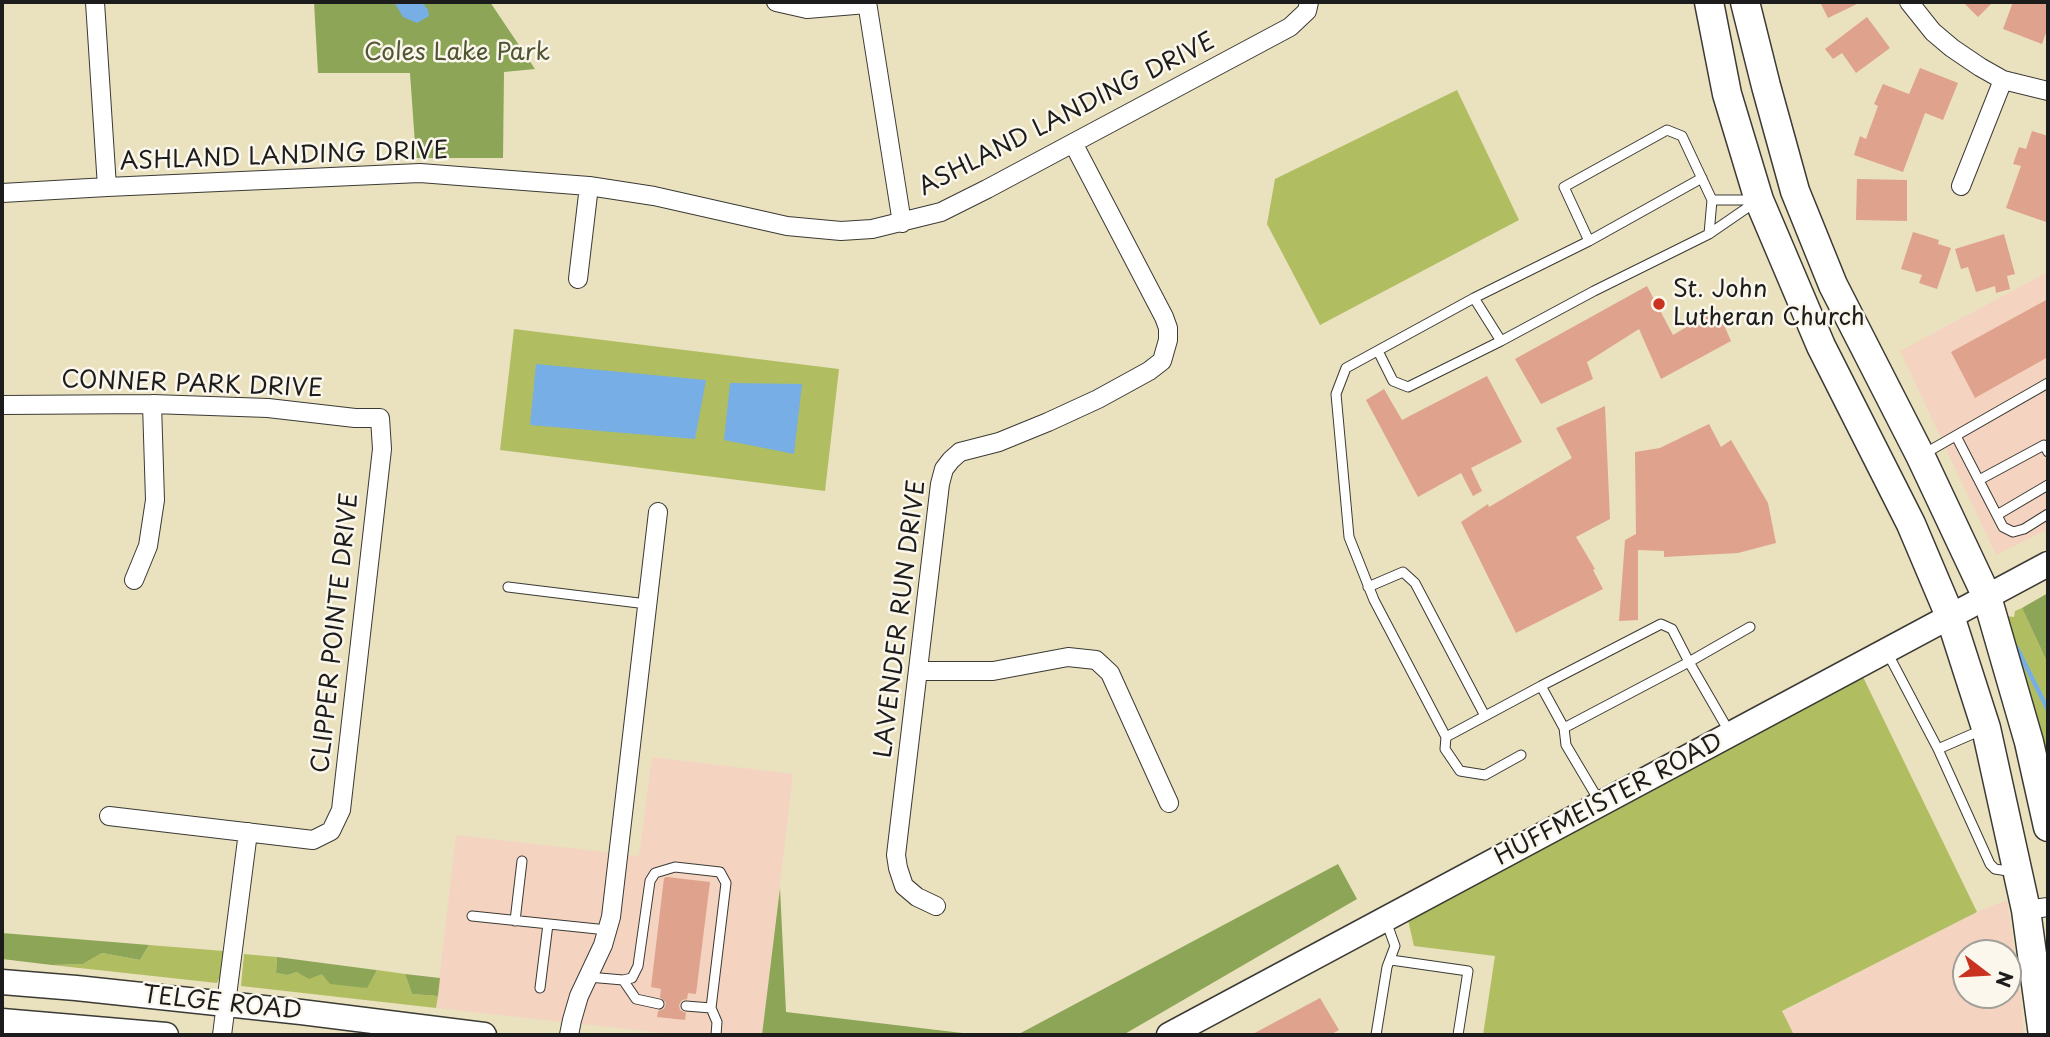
<!DOCTYPE html>
<html>
<head>
<meta charset="utf-8">
<style>
  body { margin:0 }
  #map { position:relative; width:2050px; height:1037px; overflow:hidden; background:#eae1bf; font-family:"Playpen Sans",sans-serif }
  canvas { display:block }
  .frame { position:absolute; inset:0; border:4px solid #1c1c1c; pointer-events:none }
  .north { position:absolute; left:1952px; top:939px; width:70px; height:70px; box-sizing:border-box; background:#fbf7ec; border:2px solid #a29f99; border-radius:50%; rotate:107deg; font-size:19px; font-weight:700; line-height:28px; text-align:center; color:#1c1c1c }
  .north::after { content:''; display:block; margin:auto; width:24px; height:32px; background:#c8321e; clip-path:polygon(50% 0,100% 100%,50% 72%,0 100%) }
</style>
</head>
<body>
<div id="map">
<canvas width="2050" height="1037"></canvas>
<div class="frame"></div>
<div class="north">N</div>
</div>
<script>
const context = document.querySelector('canvas').getContext('2d');
context.lineJoin = 'round';
function fillPath(path, color) { context.fillStyle = color; context.fill(path, 'evenodd'); }
const shape = rows => new Path2D(rows.map(r => 'M' + r).join(''));
function trace(path, color, width, dash) { context.strokeStyle = color; context.lineWidth = width; context.lineCap = dash ? 'butt' : 'round'; context.setLineDash(dash || []); context.stroke(path); }
function drawText(font, color, halo, rows, align = 'center') {
  context.font = font + ' "Playpen Sans",sans-serif'; context.lineWidth = 5; context.setLineDash([]); context.textBaseline = 'middle'; context.strokeStyle = halo; context.fillStyle = color; for (const [text, x, y, turn = 0] of rows) {
    context.save(); context.translate(x, y); context.rotate((+turn || 0) * Math.PI / 180); context.textAlign = isNaN(turn) ? turn : align; if (halo) context.strokeText(text, 0, 0); context.fillText(text, 0, 0); context.restore();
  }
}
fillPath(shape([
  [2048,272,2048,529,1996,555,1900,351],
  [652,757,793,774,762,1035,682,1035,436,1008,456,835,639,856],
  [2007,900,2019,984,2024,1035,1794,1035,1782,1012,1977,912],
  [1966,953,2008,953,2008,995,1966,995]
]), '#f5d3c1');
fillPath(shape([
  [1457,90,1519,220,1320,325,1267,224,1275,179],
  [514,329,839,369,825,491,500,450],
  [2022,608,2048,664,2048,780,2005,616,2014,617,2015,611],
  [1863,677,1977,912,1782,1011,1794,1035,1483,1035,1495,956,1414,946,1408,920],
  [149,945,224,951,221,975,217,983,52,965,83,964,102,953,140,960],
  [244,954,277,957,276,973,287,975,297,972,323,974,366,988,377,970,405,974,412,994,438,996,436,1008,241,986]
]), '#b0be61');
fillPath(shape([
  [314,2,490,2,535,69,504,72,503,158,416,158,410,73,318,73],
  [2048,593,2048,664,2022,608],
  [1338,864,1357,899,1123,1035,1017,1035],
  [780,888,786,1012,979,1035,762,1035],
  [2,933,149,945,140,960,102,953,83,964,52,965,2,959],
  [277,957,376,970,377,970,367,988,330,984,322,974,309,979,297,972,287,975,276,973],
  [405,974,440,978,438,996,412,994]
]), '#8ca557');
fillPath(shape([
  [394,2,422,2,428,10,429,16,417,23,403,17],
  [536,364,706,380,695,439,530,425],
  [730,383,802,384,794,454,724,440]
]), '#77aee5');
trace(shape([
  [2017,648,2048,710]
]), '#77aee5', 4.5);
fillPath(shape([
  [1820,2,1861,2,1828,18],
  [1963,2,1993,2,1978,17],
  [2013,2,2039,2,2048,5,2048,27,2042,44,2003,29],
  [1867,17,1890,48,1856,73,1842,53,1833,59,1825,49],
  [1920,68,1958,83,1943,120,1925,113,1903,172,1854,155,1860,136,1866,139,1878,106,1874,104,1883,84,1909,94],
  [2032,131,2048,136,2048,216,2046,222,2006,208,2021,166,2013,164,2019,147,2026,149],
  [1857,179,1907,180,1907,221,1856,220],
  [1913,232,1939,240,1938,244,1951,248,1937,289,1919,283,1922,275,1901,269],
  [2004,234,2015,274,2007,276,2010,289,1996,293,1995,286,1976,292,1968,267,1961,269,1955,249],
  [1647,286,1673,335,1717,309,1731,341,1661,379,1639,329,1587,362,1593,379,1541,404,1515,359],
  [2048,299,2048,357,1975,398,1951,352],
  [1487,376,1522,442,1471,468,1482,491,1473,496,1461,473,1418,497,1366,400,1384,389,1402,420],
  [1605,406,1610,519,1576,537,1595,569,1593,570,1603,589,1516,633,1461,522,1488,504,1489,507,1572,458,1556,428],
  [1709,424,1721,447,1731,440,1768,503,1776,543,1738,553,1664,557,1664,551,1638,550,1638,620,1619,621,1625,540,1636,534,1635,452,1660,448],
  [667,877,710,882,696,994,688,993,687,999,682,1000,679,1005,680,1010,686,1013,685,1020,657,1017,658,1011,664,1009,666,1003,660,997,661,989,651,987,664,878],
  [1320,998,1339,1030,1330,1035,1251,1035]
]), '#dfa28c');
const lane = shape([
  [1702,178,1589,241,1474,298,1501,341,1594,291,1709,234,1757,201],
  [1712,200,1755,200],
  [1589,241,1564,187,1667,130,1682,136,1712,200,1709,234],
  [1378,351,1393,381,1408,387,1501,341],
  [1956,436,2003,527,2013,532,2024,529,2048,514],
  [1922,455,2048,383],
  [1979,480,2044,445,2048,452],
  [1997,515,2048,485],
  [508,587,647,604],
  [1368,587,1403,572,1415,583,1485,716],
  [1887,652,1938,749,1990,864,1995,869,2014,872],
  [1564,728,1541,686,1661,624,1672,629,1689,662,1750,627],
  [1446,737,1374,600,1349,537,1336,394,1346,368,1474,298],
  [1938,749,1984,729],
  [1521,755,1485,775,1460,771,1445,749,1446,737,1541,686],
  [1601,804,1566,745,1564,728,1689,662,1730,733],
  [472,916,607,930],
  [515,921,522,861],
  [1391,960,1468,971,1458,1035],
  [588,977,623,980,632,978,638,966,650,881,655,873,675,867,720,872,726,883,711,1008,717,1022,716,1035],
  [623,980,636,999,659,1004],
  [540,988,548,924],
  [686,1006,711,1008],
  [1376,1035,1387,967,1395,946,1386,921]
]);
const street = shape([
  [95,2,107,187],
  [776,2,807,9,867,4],
  [867,2,902,223],
  [1909,2,1933,32,1952,48,1980,67,2003,80,2048,91],
  [1961,186,2003,80],
  [2,193,107,187,420,173,589,186,654,196,787,226,841,231,872,229,941,212,987,189,1290,27,1307,11,1309,2],
  [578,279,589,186],
  [2,405,152,404,268,408,355,418,380,418,382,449,341,810,331,831,313,840,109,816],
  [134,580,148,546,155,500,152,404],
  [918,671,993,671,1068,657,1096,660,1110,673,1169,803],
  [936,906,917,897,904,886,898,868,896,855,940,484,944,469,951,460,960,452,999,442,1048,422,1098,399,1149,371,1162,361,1168,340,1168,328,1164,317,1073,143],
  [2026,910,2048,907],
  [222,1035,248,832],
  [569,1035,572,1020,579,996,603,945,611,917,658,512]
]);
const secondary = shape([
  [2,982,76,988,301,1012,484,1035],
  [2,1021,166,1035],
  [1169,1035,2048,564]
]);
const primary = shape([
  [1709,2,1727,94,1759,200,1821,346,1911,524,1950,616,1986,728,2026,910,2043,1035],
  [1745,2,1766,86,1795,191,1833,285,1920,455,1987,597,2029,742,2048,827]
]);
trace(lane, '#3b3a34', 11);
trace(street, '#3b3a34', 20);
trace(secondary, '#3b3a34', 27);
trace(primary, '#3b3a34', 31);
trace(lane, '#fff', 9);
trace(street, '#fff', 18);
trace(secondary, '#fff', 24);
trace(primary, '#fff', 28);
for (const [x, y, r, color] of [
  [1659,304,7,"#c8321e"]
]) { const dot = new Path2D(); dot.arc(x, y, r, 0, 2 * Math.PI); context.fillStyle = color; context.fill(dot); trace(dot, '#fbf7ec', 2.5); }
drawText('24px', '#505534', '#fbf7ec', [
  ["Coles Lake Park",457,53]
]);
drawText('24px', '#1c1c1c', '#fbf7ec', [
  ["ASHLAND LANDING DRIVE",1067,115,-27],
  ["ASHLAND LANDING DRIVE",284,157,-2],
  ["CONNER PARK DRIVE",192,385,2],
  ["LAVENDER RUN DRIVE",901,619,-83],
  ["CLIPPER POINTE DRIVE",336,633,-84],
  ["HUFFMEISTER ROAD",1609,800,-28],
  ["TELGE ROAD",222,1004,6]
]);
drawText('24px', '#1c1c1c', '#fbf7ec', [
  ["St. John",1673,290],
  ["Lutheran Church",1673,318]
], 'left');
</script>
</body>
</html>
